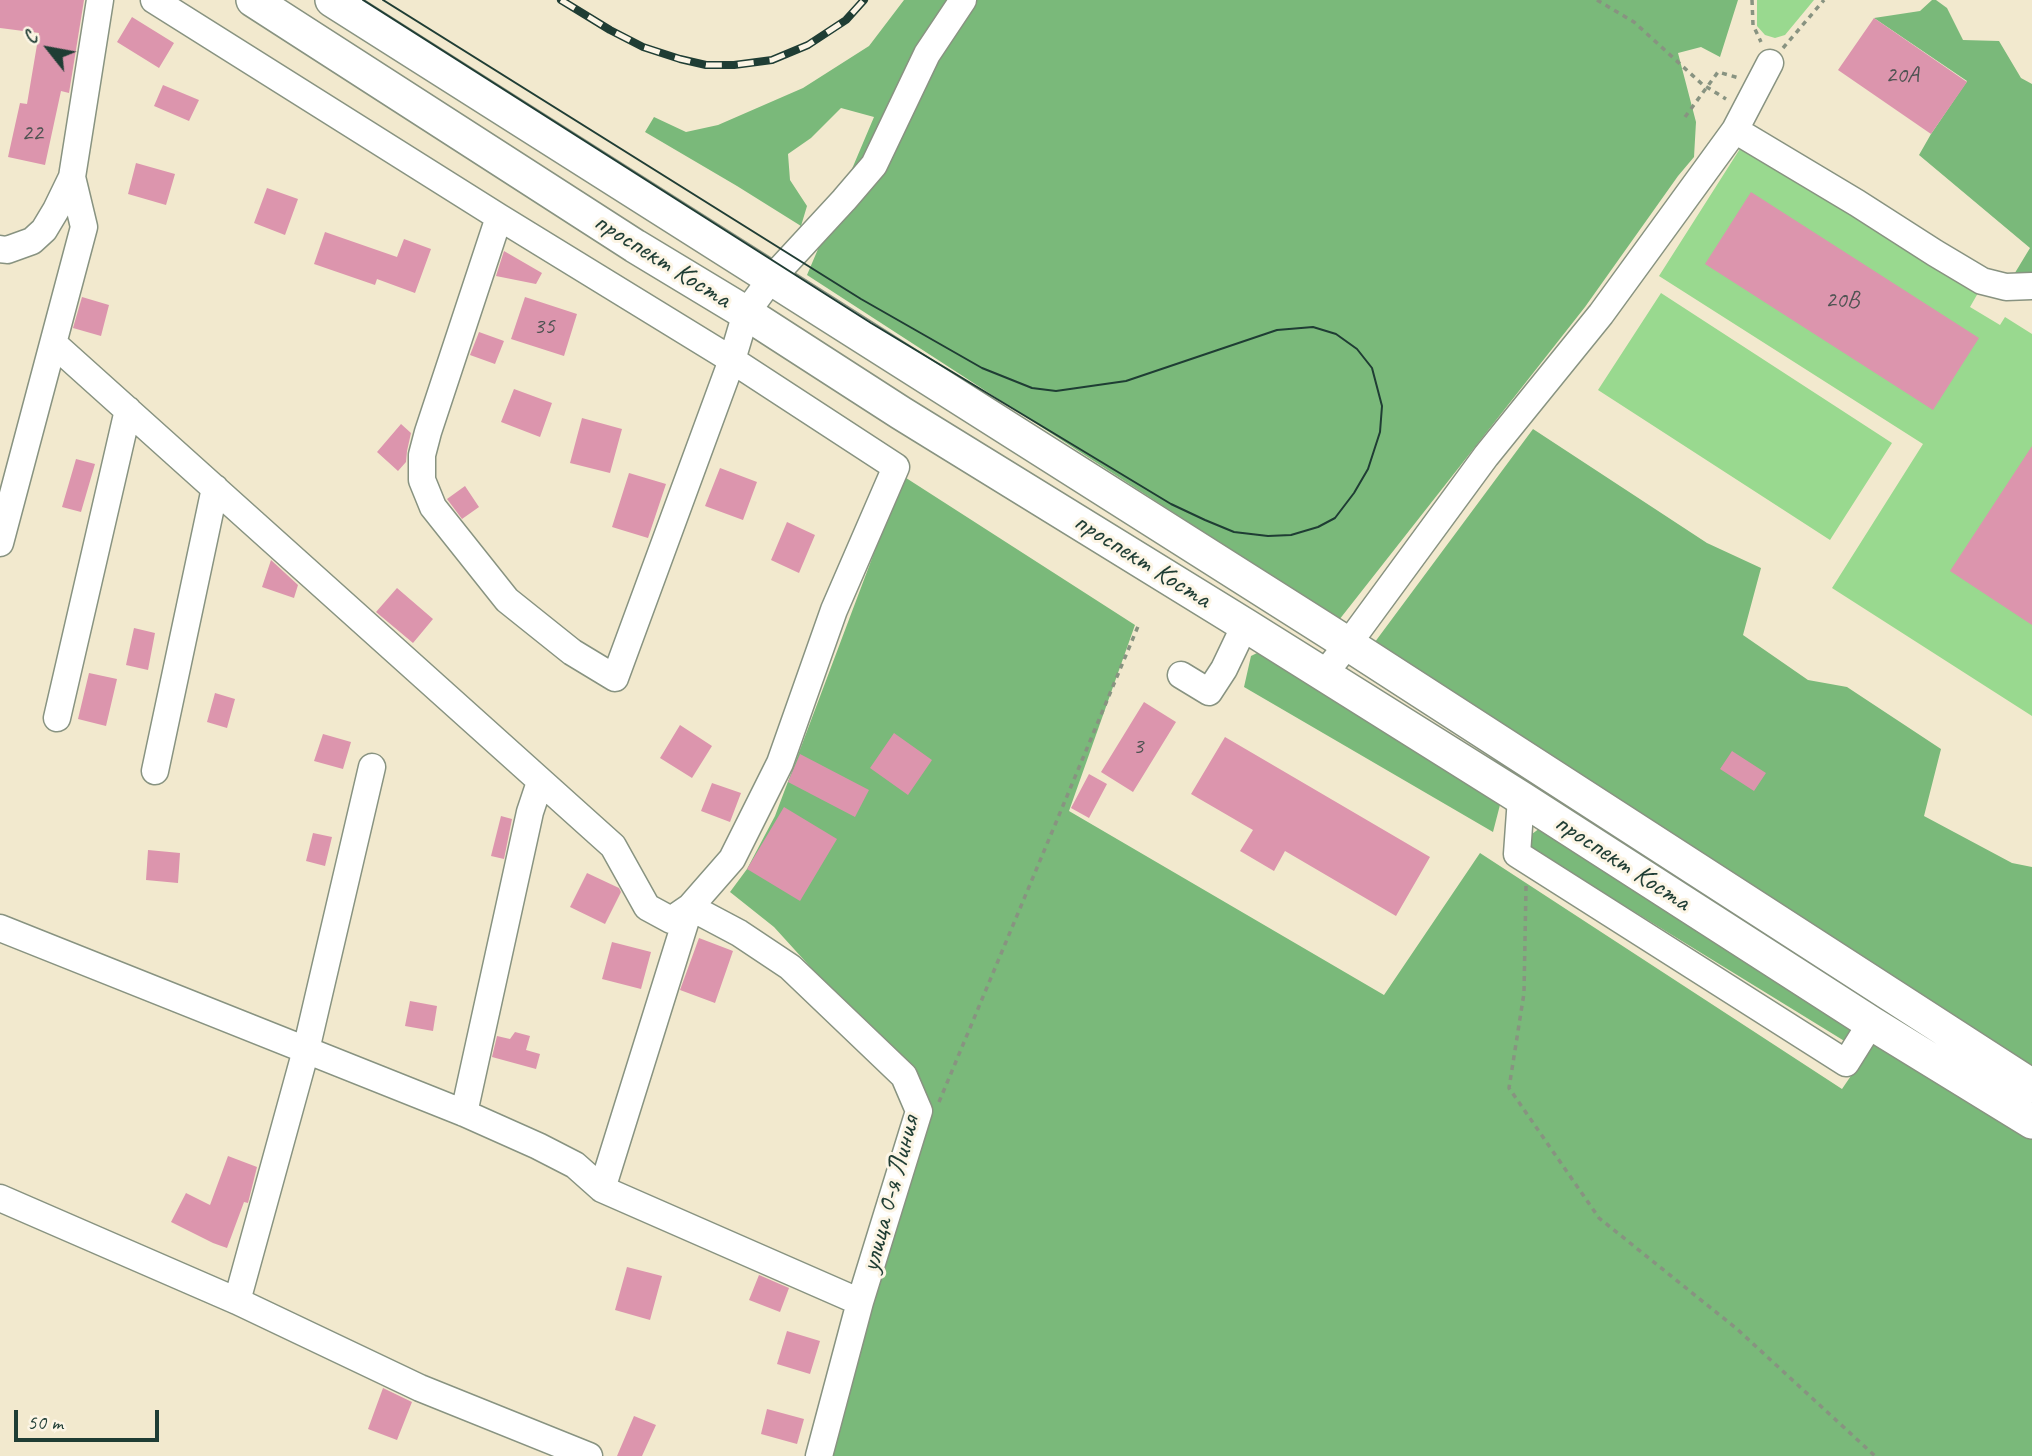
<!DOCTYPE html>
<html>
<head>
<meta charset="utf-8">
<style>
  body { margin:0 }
  #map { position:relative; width:2032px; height:1456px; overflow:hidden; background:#f2e9ce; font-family:Caveat,sans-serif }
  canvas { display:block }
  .north { position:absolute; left:14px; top:14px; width:70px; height:70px; -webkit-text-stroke:5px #fcf5e5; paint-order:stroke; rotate:301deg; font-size:19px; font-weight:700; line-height:28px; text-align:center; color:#1f3d34 }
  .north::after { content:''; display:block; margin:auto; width:24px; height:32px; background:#1f3d34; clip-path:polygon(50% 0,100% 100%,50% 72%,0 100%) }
  .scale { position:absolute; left:14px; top:1410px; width:145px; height:32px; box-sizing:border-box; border:4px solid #1f3d34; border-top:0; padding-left:9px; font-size:21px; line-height:24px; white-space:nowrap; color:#1f3d34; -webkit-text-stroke:5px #fcf5e5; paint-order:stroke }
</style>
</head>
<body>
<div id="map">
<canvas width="2032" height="1456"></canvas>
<div class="north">С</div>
<div class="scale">50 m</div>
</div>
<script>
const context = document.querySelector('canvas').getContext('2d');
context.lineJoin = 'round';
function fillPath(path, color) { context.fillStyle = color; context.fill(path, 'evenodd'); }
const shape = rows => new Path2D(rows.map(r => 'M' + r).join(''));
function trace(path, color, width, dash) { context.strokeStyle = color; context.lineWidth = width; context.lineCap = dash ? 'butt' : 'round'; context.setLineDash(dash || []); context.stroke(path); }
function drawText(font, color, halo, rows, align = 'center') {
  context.font = font + ' Caveat,sans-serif'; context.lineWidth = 6; context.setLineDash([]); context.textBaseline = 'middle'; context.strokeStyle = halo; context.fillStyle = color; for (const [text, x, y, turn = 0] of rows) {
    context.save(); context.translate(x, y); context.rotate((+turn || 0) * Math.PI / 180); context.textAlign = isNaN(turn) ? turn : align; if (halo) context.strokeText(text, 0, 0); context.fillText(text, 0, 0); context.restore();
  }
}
fillPath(shape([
  [1757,0,1814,0,1785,35,1775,38,1765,35,1757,26],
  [1743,144,1978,293,1970,307,2000,325,2005,317,2032,334,2032,716,1832,588,1923,444,1659,276],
  [1661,293,1892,443,1830,540,1598,390]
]), '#99d98f');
fillPath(shape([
  [904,0,1738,0,1720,57,1701,47,1678,53,1696,122,1694,157,1678,176,1585,307,1339,620,807,275,874,117,841,108,811,138,788,154,790,180,807,206,801,226,737,186,645,132,654,117,686,132,718,125,803,88,869,46],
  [1932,0,1936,0,1947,8,1963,40,1999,41,2021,78,2032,84,2032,282,2007,286,2030,248,1919,155,1931,134,1967,81,1874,18,1920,11],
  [1533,429,1707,543,1761,568,1743,635,1808,680,1847,687,1941,749,1924,816,2012,863,2032,867,2032,1074,1369,650],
  [903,476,1135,625,1069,811,1384,995,1480,853,1842,1089,1876,1039,2032,1138,2032,1456,827,1456,924,1092,774,927,730,892,747,869,775,816],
  [1259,652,1501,801,1493,832,1244,687,1251,656],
  [1540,828,1855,1026,1846,1042,1537,852,1530,845,1532,834]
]), '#7ab97a');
fillPath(shape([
  [0,0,84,0,69,93,61,91,45,165,8,157,20,103,27,104,39,33,0,28],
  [132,17,174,43,159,68,117,42],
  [1874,18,1967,82,1931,134,1838,70],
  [163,85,199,100,189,121,154,106],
  [136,163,175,174,166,205,128,194],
  [267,188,298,199,285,235,254,223],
  [1751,192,1979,338,1933,410,1705,264],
  [325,232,397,257,404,239,431,249,415,293,377,279,375,285,314,264],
  [504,251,542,273,536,284,496,276],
  [82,297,109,305,101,336,73,328],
  [525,297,577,314,564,356,511,339],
  [479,332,504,341,495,364,470,355],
  [514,389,552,403,540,437,501,422],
  [582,418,622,429,610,473,570,463],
  [401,424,411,433,407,451,406,462,398,471,377,452],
  [2032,446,2032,625,1950,571],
  [76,459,95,464,81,512,62,507],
  [720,468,757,482,743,520,705,506],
  [629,473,666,484,648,538,612,527],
  [465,486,479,507,462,519,447,499],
  [787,522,815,535,799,573,771,560],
  [271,560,298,585,294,598,262,587],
  [397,588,433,619,413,643,376,612],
  [134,628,155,633,148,670,126,665],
  [89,673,117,679,106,726,78,719],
  [215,693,235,699,227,728,207,722],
  [1144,702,1176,722,1133,792,1101,772],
  [680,725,712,746,692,778,660,758],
  [894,733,932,760,908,795,870,768],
  [323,734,351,742,343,769,314,761],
  [1225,737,1430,857,1396,916,1285,851,1274,871,1240,851,1253,830,1191,794],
  [1732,751,1766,773,1754,791,1720,769],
  [800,754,869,790,855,817,788,782],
  [1089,774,1107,784,1089,818,1071,808],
  [712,783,741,793,730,822,701,811],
  [784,807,837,839,800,901,747,869],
  [501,816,512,819,504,859,491,856],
  [313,833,332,837,325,866,306,861],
  [148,850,180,853,178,883,146,880],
  [587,873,619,888,621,892,605,924,570,907],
  [699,938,733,951,715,1003,680,990],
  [612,942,651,952,641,989,602,979],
  [410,1001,437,1006,433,1031,405,1026],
  [515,1032,530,1036,526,1050,540,1054,536,1069,492,1057,497,1036,510,1039],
  [228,1156,257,1167,248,1203,244,1202,227,1248,213,1243,171,1222,186,1193,210,1205],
  [627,1267,662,1276,650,1320,615,1310],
  [759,1275,789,1288,780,1312,749,1300],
  [787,1331,820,1341,810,1374,777,1364],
  [383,1388,412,1402,397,1440,368,1429],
  [767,1409,804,1419,797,1444,761,1434],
  [634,1416,656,1425,642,1456,617,1456]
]), '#dc95ad');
const minor = shape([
  [1735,130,1857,203,1935,253,1982,281,2006,287,2032,286],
  [499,217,428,432,422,455,422,480,433,507,507,600,572,652,615,678,732,360,746,313,771,279,844,200,874,165,927,54,963,0],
  [0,249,7,250,32,241,44,230,56,210,72,177,100,0],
  [54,344,613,846,647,907,671,920,690,907,732,859,780,763,834,610,896,467,732,360,499,217,154,0],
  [0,543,84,227,72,177],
  [1324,674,1348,644,1486,456,1601,314,1735,130,1770,63],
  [1181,675,1209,692,1224,669,1245,625],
  [57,718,128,410],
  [155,771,215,488],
  [1521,798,1517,854,1846,1063,1871,1023],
  [690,907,739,933,790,967,904,1076,919,1111,860,1302,819,1456],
  [0,928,464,1113,538,1146,575,1165,602,1189,860,1302],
  [464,1113,530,812,540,782],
  [602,1189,690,907],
  [0,1198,237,1301,420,1388,589,1456],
  [237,1301,306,1050,372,767]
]);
const major = shape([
  [253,0,635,246,746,313,901,413,1245,625,1521,798,1871,1023,2032,1122],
  [332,0,1348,644,2032,1086]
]);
trace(minor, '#889381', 29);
trace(major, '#889381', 36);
trace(shape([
  [1597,0,1634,22,1702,84,1726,99],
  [1752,0,1753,25,1761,42],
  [1783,48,1824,0],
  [1685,117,1718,72,1739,78],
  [1526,886,1524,993,1509,1088,1599,1218,1737,1329,1875,1456],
  [939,1102,1139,624]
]), '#889381', 3.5, [5, 5]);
trace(minor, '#fff', 26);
trace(major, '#fff', 33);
trace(shape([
  [363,0,871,323,1171,504,1205,520,1234,532,1268,536,1291,535,1318,527,1335,518,1354,493,1368,469,1380,432,1382,406,1372,368,1357,349,1336,334,1313,327,1277,330,1126,381,1056,391,1032,388,982,368,861,299,383,0]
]), '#1f3d34', 2);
const rail = shape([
  [561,0,610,30,643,47,680,59,706,65,734,65,772,60,808,45,846,20,864,0]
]);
trace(rail, '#1f3d34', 8);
trace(rail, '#fcf5e5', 5, [16]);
drawText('24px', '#4e5352', null, [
  ["20А",1902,76],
  ["22",32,134],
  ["20В",1842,301],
  ["35",544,327],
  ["3",1138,747]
]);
drawText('28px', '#1f3d34', '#fcf5e5', [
  ["проспект Коста",662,261,32],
  ["проспект Коста",1142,561,32],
  ["проспект Коста",1622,863,33],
  ["улица 0-я Линия",891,1194,-75]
]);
</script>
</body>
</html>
